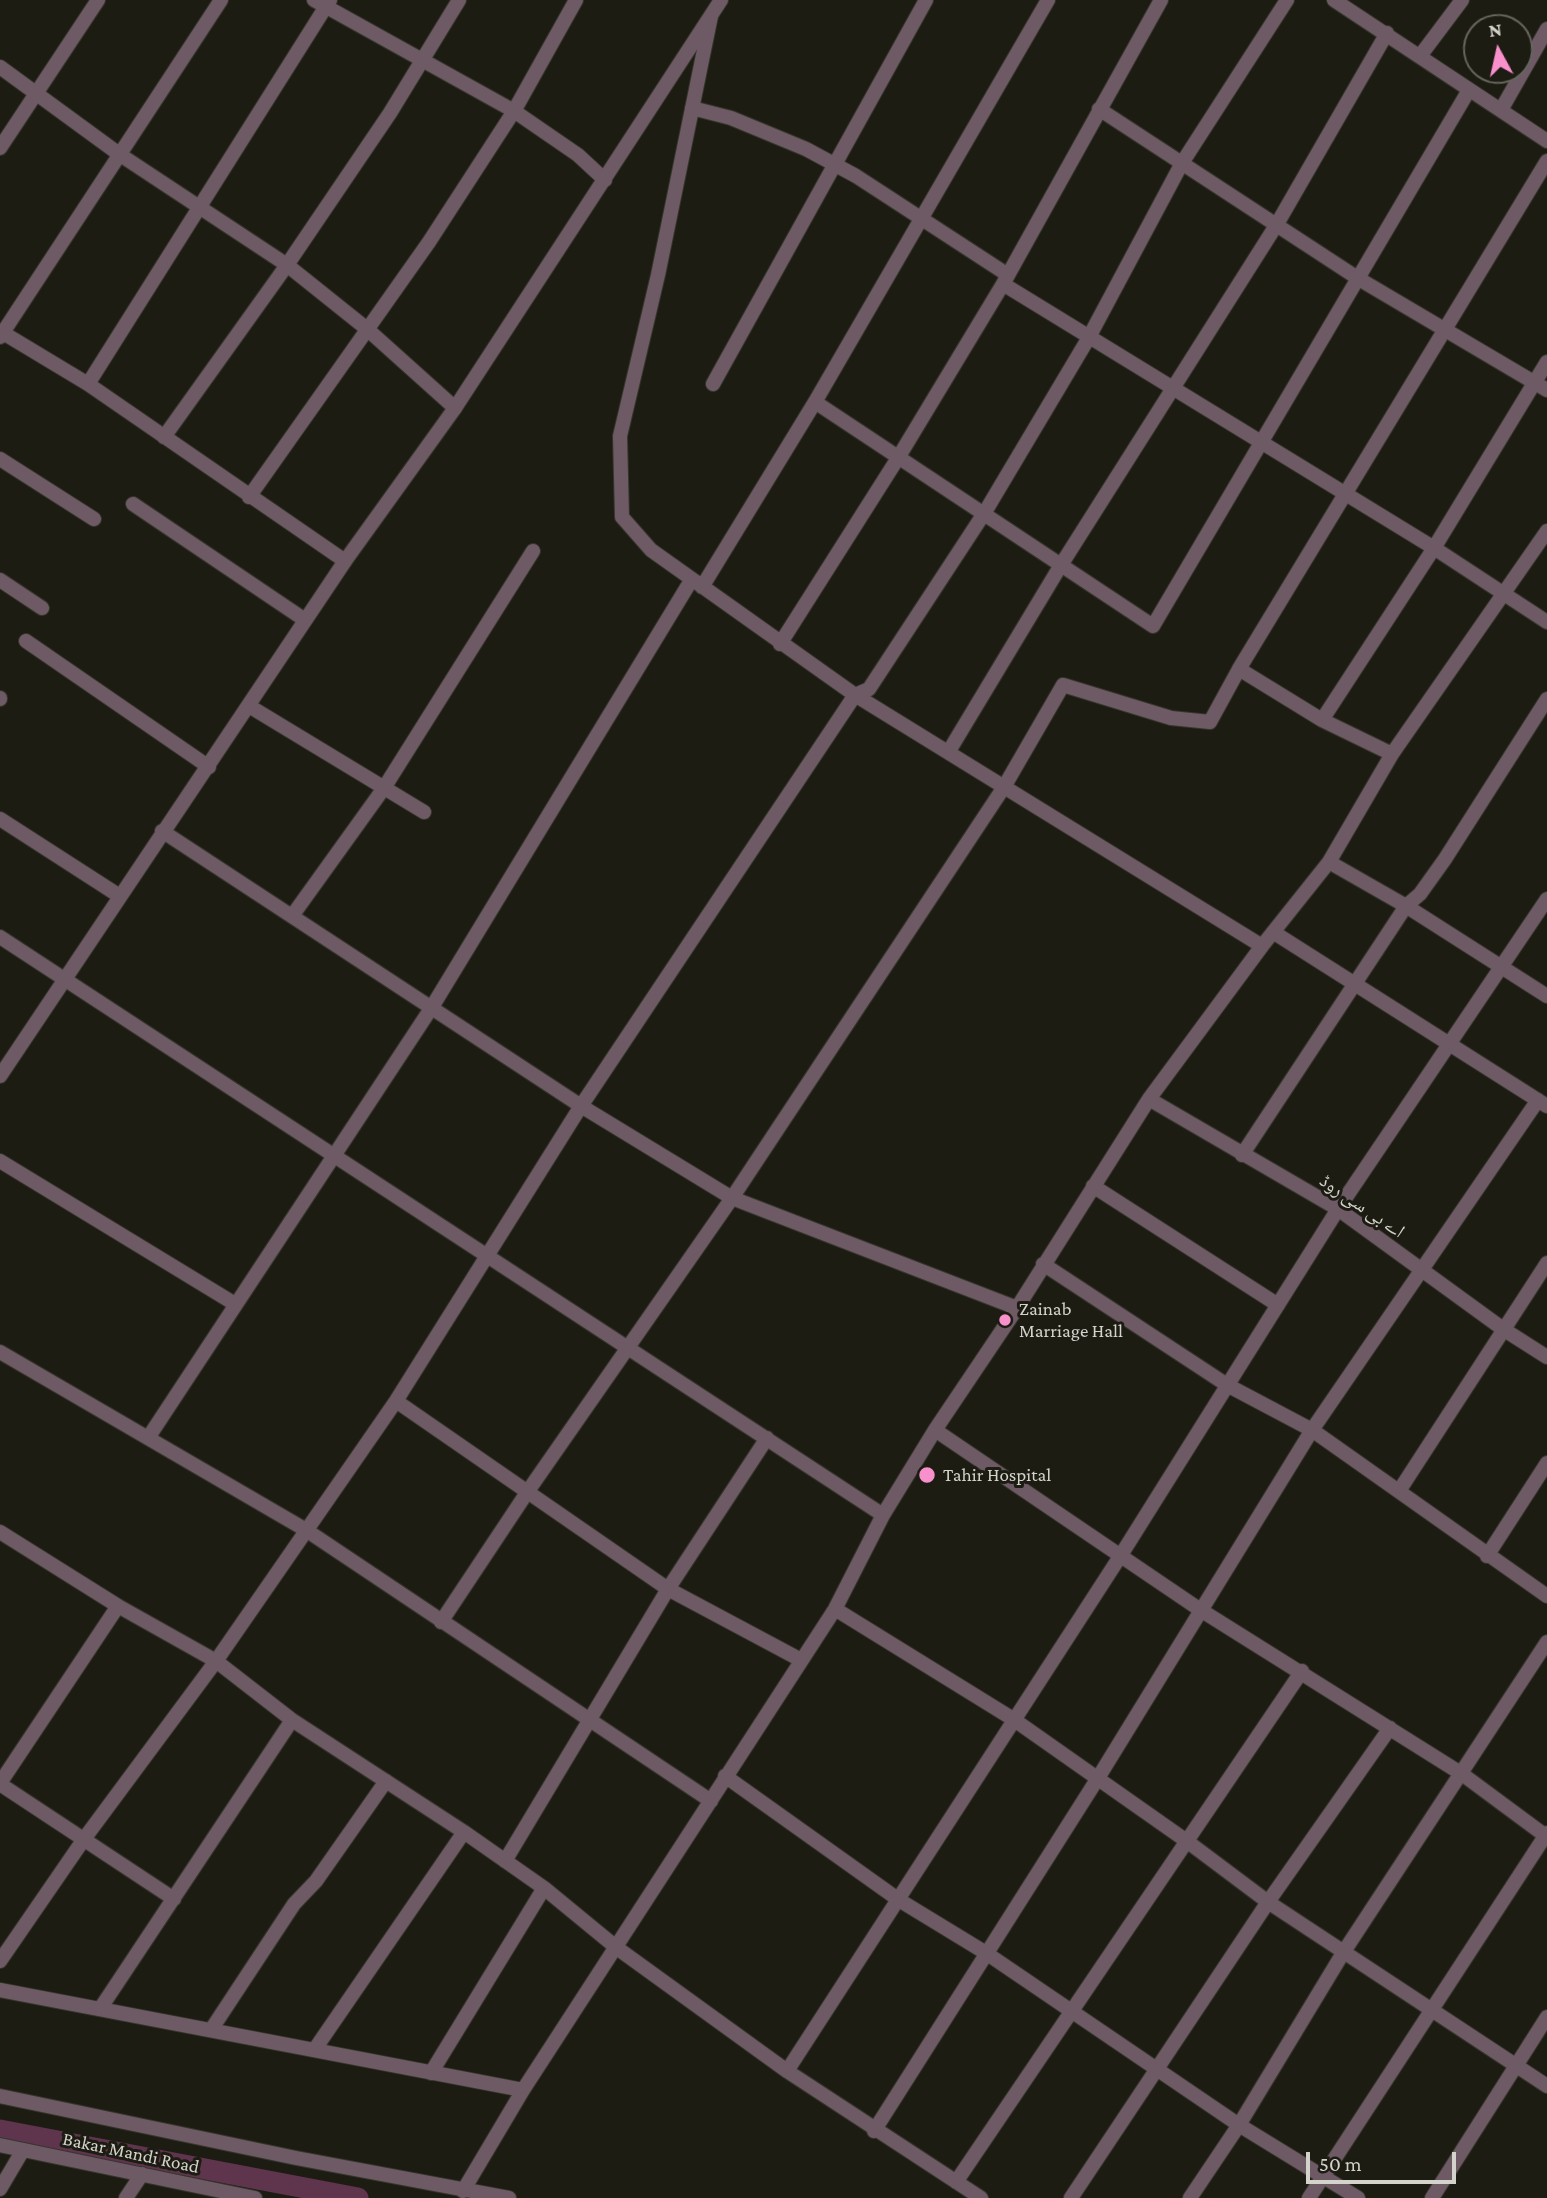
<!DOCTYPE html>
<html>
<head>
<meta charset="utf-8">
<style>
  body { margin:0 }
  #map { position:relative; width:1547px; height:2198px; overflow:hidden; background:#1c1c13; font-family:"Crimson Pro",serif }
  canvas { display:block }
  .north { position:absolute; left:1463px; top:14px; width:70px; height:70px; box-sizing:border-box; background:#1c1c13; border:2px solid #65655d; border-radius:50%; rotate:352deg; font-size:19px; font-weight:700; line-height:28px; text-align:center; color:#d3d3cc }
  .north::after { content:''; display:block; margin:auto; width:24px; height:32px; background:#f890cc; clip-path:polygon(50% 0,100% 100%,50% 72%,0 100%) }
  .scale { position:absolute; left:1306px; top:2152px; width:150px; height:32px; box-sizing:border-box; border:4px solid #d3d3cc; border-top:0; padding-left:9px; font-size:21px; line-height:24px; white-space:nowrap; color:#d3d3cc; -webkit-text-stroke:5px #1c1c13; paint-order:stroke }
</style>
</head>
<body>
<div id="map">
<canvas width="1547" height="2198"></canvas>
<div class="north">N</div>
<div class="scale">50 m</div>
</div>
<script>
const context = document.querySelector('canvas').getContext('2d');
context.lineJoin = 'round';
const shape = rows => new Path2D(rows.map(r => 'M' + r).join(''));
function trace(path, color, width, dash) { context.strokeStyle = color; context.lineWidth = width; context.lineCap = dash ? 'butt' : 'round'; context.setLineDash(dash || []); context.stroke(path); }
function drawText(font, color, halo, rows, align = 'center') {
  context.font = font + ' "Crimson Pro","Noto Naskh Arabic",serif'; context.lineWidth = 6; context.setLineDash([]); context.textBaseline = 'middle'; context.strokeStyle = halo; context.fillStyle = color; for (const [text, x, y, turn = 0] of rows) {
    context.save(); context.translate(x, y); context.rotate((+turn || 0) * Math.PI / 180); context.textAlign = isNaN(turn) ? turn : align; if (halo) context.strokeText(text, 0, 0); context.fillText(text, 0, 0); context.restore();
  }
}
trace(shape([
  [0,2130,358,2198]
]), '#5f344d', 21);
const minor = shape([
  [314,0,514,111,578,155,605,180],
  [1048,0,815,402,1153,626,1469,90],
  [1334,0,1547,141],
  [1420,56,1462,0],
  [0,67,119,154,287,265,367,329,455,408],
  [692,108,731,118,806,149,856,176,1008,275],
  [1099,109,1359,279,1547,390],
  [1501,110,1547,29],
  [0,148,98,0],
  [1003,284,1434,548,1547,622],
  [0,331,88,384,345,561],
  [0,337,221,0],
  [88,384,330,0],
  [713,384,926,0],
  [164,437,287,265,390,113,459,0],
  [0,459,94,519],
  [249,497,429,242,514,111,576,0],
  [133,504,305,620],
  [0,580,42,608],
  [702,587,815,402],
  [26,641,209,767],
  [780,644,898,458,1003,284,1161,0],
  [1239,669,1547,161],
  [0,698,0,699],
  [249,706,424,812],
  [1322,720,1434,548,1547,362],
  [949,751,1061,565,1277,224,1387,33],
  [0,819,118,895],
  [162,831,581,1106,732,1198,1017,1308,1149,1099,1262,946,855,695,651,550,622,517,620,436,658,275,711,16],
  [1329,862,1392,754,1547,531],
  [292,916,384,788,533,551],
  [1273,932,1547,1106],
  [0,937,883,1515],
  [1262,946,1329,862,1406,906,1547,996],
  [1149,1099,1338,1209,1503,1329,1547,1357],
  [1242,1155,1406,906,1420,894,1445,859,1547,699],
  [0,1161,235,1304],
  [1093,1186,1278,1305],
  [1043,1264,1227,1385,1312,1430,1547,1596],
  [0,1352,306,1530,711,1801],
  [396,1401,668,1589,801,1660],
  [935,1430,1199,1609,1462,1774,1547,1837],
  [148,1438,432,1007,692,579],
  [1399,1491,1547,1263],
  [0,1532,118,1606,216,1661,292,1720,464,1832,544,1888,617,1948,787,2071,981,2198],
  [1487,1556,1547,1463],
  [835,1609,1013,1719,1188,1842,1268,1902,1547,2086],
  [441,1622,528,1491,732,1198,1004,787,1063,685,1171,718,1210,722,1239,669,1322,720,1392,754],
  [725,1776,899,1900,986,1953,1239,2125,1358,2198],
  [0,1783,118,1606],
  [0,1784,174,1899],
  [505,1861,668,1589,767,1438],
  [0,1961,84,1839,216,1661,396,1401,581,1106,855,695,869,689,985,512,1088,339,1182,163,1287,0],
  [0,1990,523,2090],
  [100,2009,292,1720],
  [211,2030,294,1904,316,1881,386,1781],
  [315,2049,464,1832],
  [787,2071,1121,1555,1338,1209,1547,899],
  [431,2073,544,1888],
  [874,2131,1098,1778,1312,1430,1538,1100],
  [0,2145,255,2198],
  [956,2182,1302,1671],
  [0,2189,23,2150],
  [463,2191,523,2090,835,1609,883,1515,935,1430,1017,1308],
  [126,2198,142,2174],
  [1071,2198,1268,1902,1390,1728],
  [1190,2198,1239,2125,1343,1953,1547,1642],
  [1309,2198,1547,1833],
  [1432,2198,1547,2017]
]);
const tertiary = shape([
  [0,1076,345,561,455,408,721,0],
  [0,2096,296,2158,509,2198]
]);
trace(minor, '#36362d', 16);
trace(tertiary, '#36362d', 16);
trace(minor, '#6e5a65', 14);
trace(tertiary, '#6e5a65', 14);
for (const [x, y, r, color] of [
  [1005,1320,7,"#f890cc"],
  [927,1475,9,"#f890cc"]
]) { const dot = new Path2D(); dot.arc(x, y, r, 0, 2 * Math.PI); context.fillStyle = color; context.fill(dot); trace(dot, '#1c1c13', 2.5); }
drawText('19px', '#d3d3cc', '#1c1c13', [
  ["اے بی سی روڈ",1362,1206,34],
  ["Bakar Mandi Road",131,2153,12]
]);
drawText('19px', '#d3d3cc', '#1c1c13', [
  ["Zainab",1019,1309],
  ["Marriage Hall",1019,1331],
  ["Tahir Hospital",943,1475]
], 'left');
</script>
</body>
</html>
